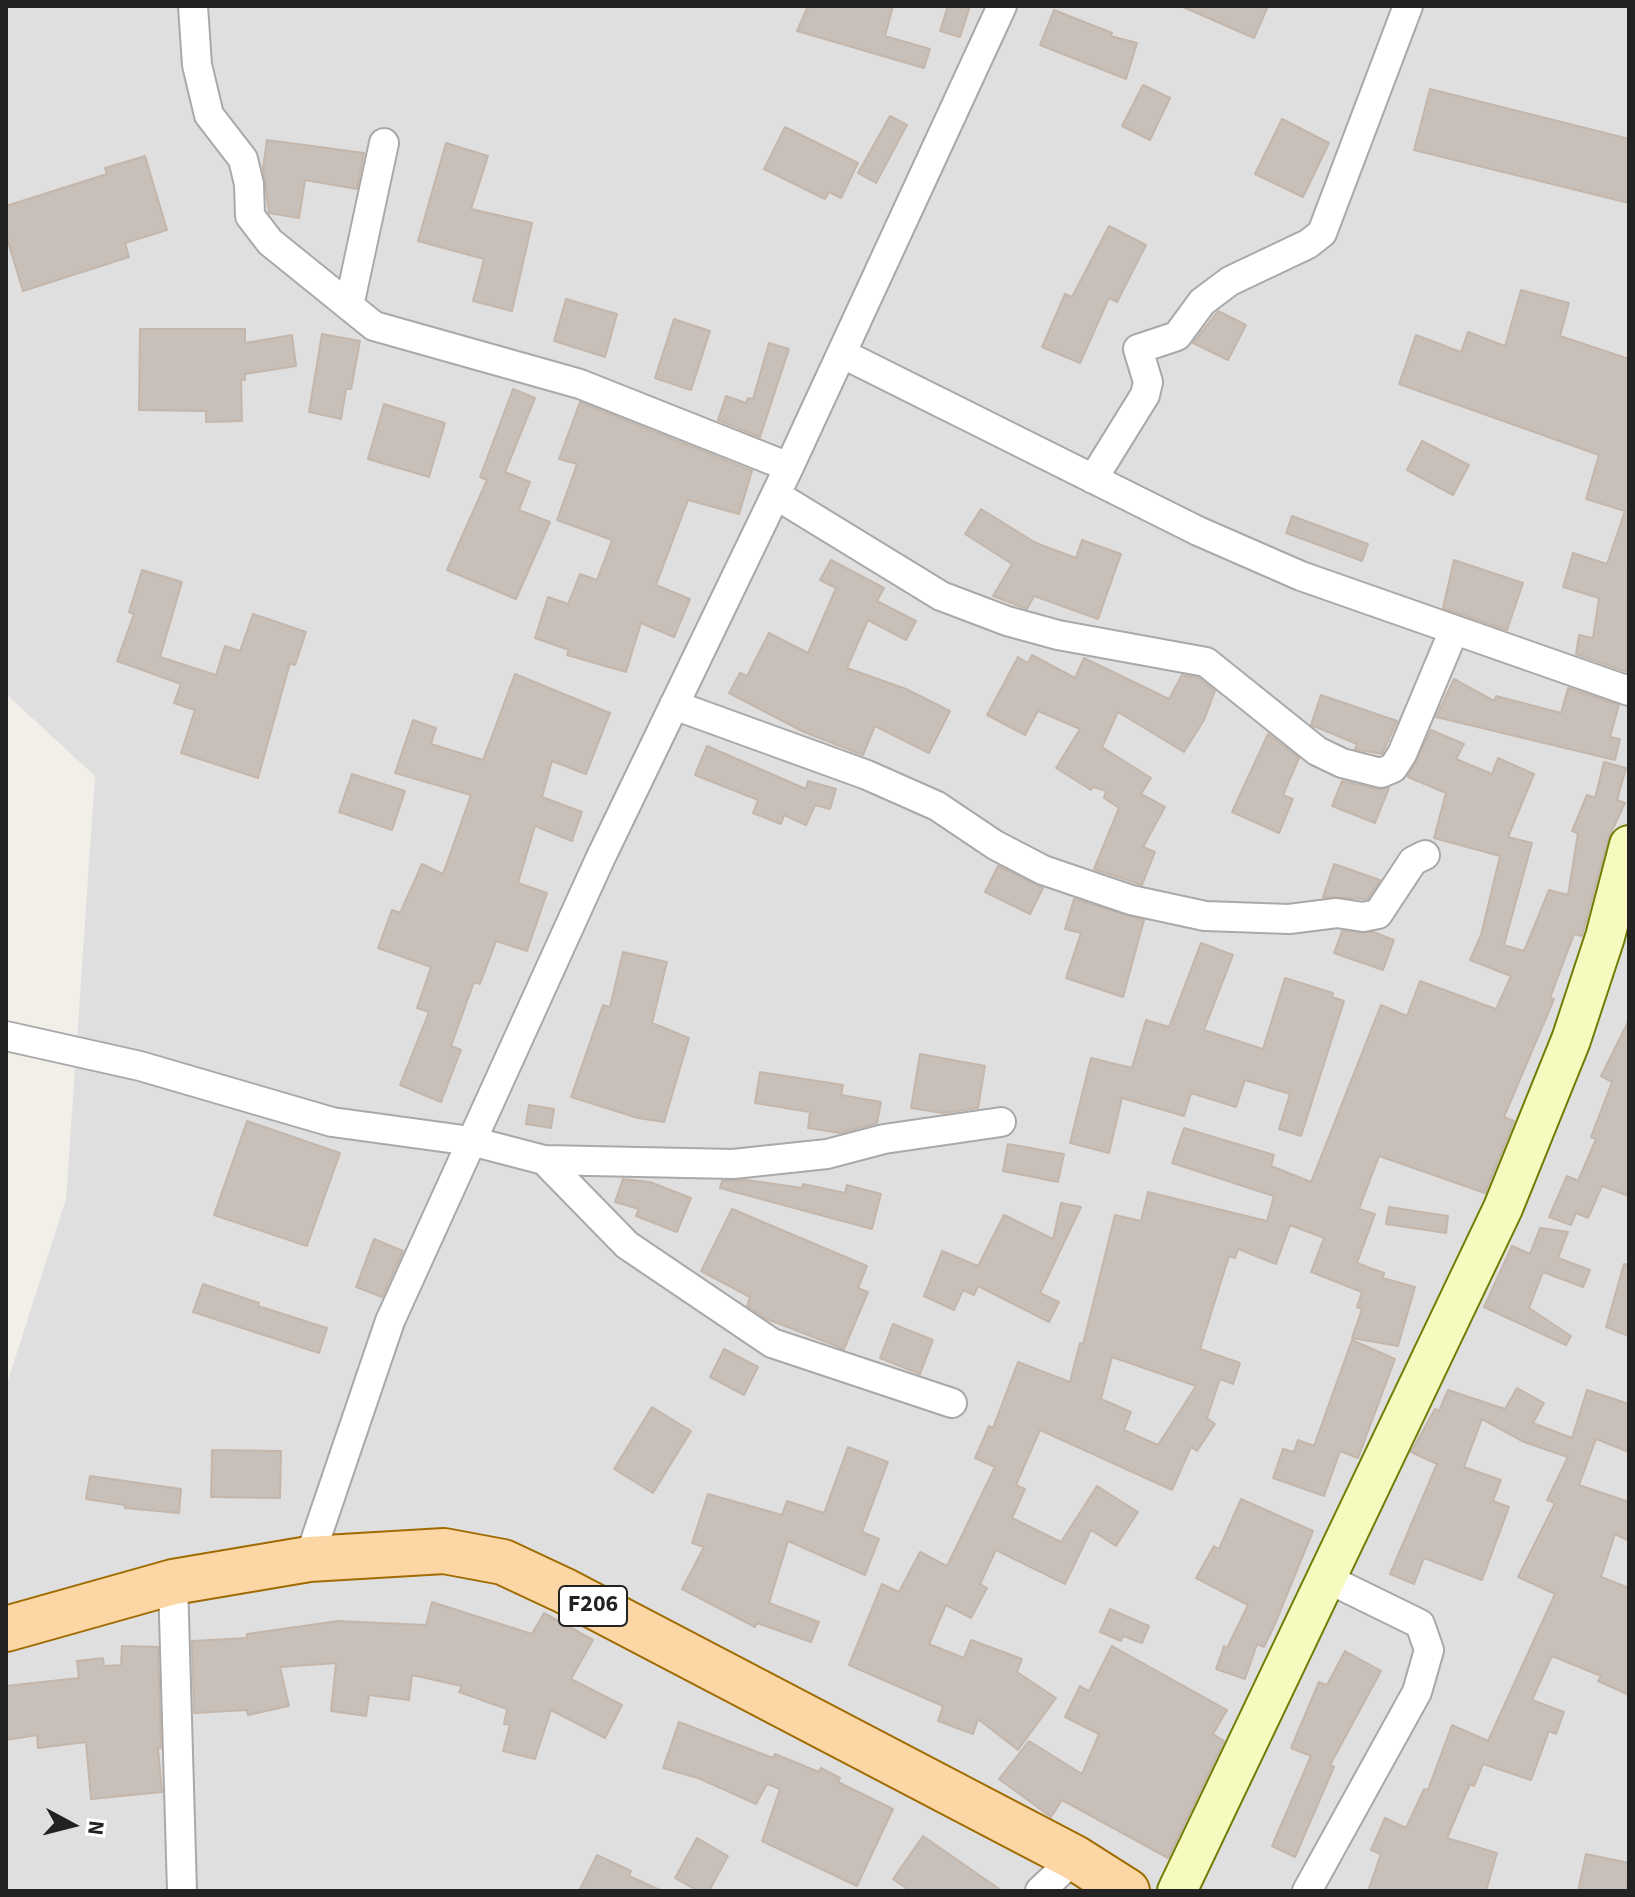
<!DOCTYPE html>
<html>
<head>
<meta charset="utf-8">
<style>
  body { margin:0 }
  #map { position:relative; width:1635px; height:1897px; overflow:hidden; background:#f2efe9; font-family:"Source Sans 3",sans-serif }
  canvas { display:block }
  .frame { position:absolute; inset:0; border:8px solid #222; pointer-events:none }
  .north { position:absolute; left:32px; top:1785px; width:80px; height:80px; -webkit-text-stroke:6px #fff; paint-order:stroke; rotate:97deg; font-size:22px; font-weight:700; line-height:32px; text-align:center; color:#222 }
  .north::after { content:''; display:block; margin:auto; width:28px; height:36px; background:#222; clip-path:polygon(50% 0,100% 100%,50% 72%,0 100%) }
</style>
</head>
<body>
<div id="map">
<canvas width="1635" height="1897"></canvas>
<div class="frame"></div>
<div class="north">N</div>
</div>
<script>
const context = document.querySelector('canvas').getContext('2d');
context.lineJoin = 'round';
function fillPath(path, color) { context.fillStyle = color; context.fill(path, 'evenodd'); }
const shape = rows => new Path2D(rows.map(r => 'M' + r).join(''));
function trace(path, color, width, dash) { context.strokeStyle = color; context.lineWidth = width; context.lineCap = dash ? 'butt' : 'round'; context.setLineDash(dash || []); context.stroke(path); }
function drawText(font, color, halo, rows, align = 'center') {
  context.font = font + ' "Source Sans 3",sans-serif'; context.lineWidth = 6; context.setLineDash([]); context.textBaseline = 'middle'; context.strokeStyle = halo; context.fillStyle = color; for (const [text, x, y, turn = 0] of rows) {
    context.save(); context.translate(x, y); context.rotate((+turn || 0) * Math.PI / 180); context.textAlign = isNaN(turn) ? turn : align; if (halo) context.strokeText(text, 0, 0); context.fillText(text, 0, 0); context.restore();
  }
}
fillPath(shape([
  [6,6,1629,6,1629,1891,6,1891,6,1387,66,1199,95,776,6,694]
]), '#e0dfdf');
const building = shape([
  [808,6,893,6,885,36,930,49,924,68,797,31,808,6],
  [948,6,970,6,960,37,940,31,948,6],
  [1181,6,1268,6,1254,38,1181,6],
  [1054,10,1112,33,1111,36,1137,43,1126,79,1040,45,1054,10],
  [1143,85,1170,98,1150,140,1122,126,1143,85],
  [1430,89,1629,139,1629,203,1414,150,1430,89],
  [890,116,907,125,876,183,858,173,890,116],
  [1282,119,1329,143,1303,197,1255,174,1282,119],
  [785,127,858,163,841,198,829,192,825,199,764,169,785,127],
  [267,140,364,153,357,189,305,180,299,218,269,213,263,168,267,140],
  [446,143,488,156,471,209,532,223,512,311,473,301,484,259,418,241,446,143],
  [145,156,167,230,125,243,129,257,23,291,6,235,6,206,107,174,105,168,145,156],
  [1109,226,1146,245,1117,302,1109,298,1080,363,1042,347,1065,294,1072,297,1109,226],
  [1521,290,1569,303,1560,336,1629,359,1627,672,1576,654,1579,635,1593,638,1599,598,1563,587,1573,553,1607,564,1625,511,1586,499,1599,455,1399,384,1416,335,1461,352,1468,332,1505,346,1521,290],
  [566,299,617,314,605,357,554,341,566,299],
  [1218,311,1246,325,1228,360,1193,343,1218,311],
  [674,319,710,331,691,390,655,378,674,319],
  [140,329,245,329,245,343,292,335,296,366,245,374,245,380,241,380,242,421,206,422,206,411,139,410,140,329],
  [322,334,360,341,351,389,346,389,341,419,309,412,322,334],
  [769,343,789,349,760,437,718,420,726,396,746,403,748,398,753,399,769,343],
  [513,389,535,398,505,472,530,482,519,510,550,522,516,599,447,570,487,480,480,477,513,389],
  [580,402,752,471,739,514,688,500,656,585,690,599,674,637,641,623,626,672,567,655,569,650,535,638,548,597,568,604,580,574,597,580,612,540,557,520,577,464,559,459,580,402],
  [384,404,445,423,429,477,368,459,384,404],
  [1422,441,1469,465,1453,495,1407,470,1422,441],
  [981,509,1036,543,1076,558,1082,540,1121,554,1098,619,1034,596,1027,609,993,596,1012,564,965,534,981,509],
  [1292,516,1368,544,1362,561,1286,533,1292,516],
  [831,560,884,588,877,601,916,621,906,640,868,620,847,668,906,689,950,711,929,753,875,726,863,755,804,732,729,693,740,673,747,676,769,633,808,653,836,588,820,580,831,560],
  [1454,560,1523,583,1507,630,1443,608,1454,560],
  [142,570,182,582,160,657,216,675,225,646,240,651,253,614,306,632,295,665,290,663,258,778,181,753,195,710,174,703,181,684,117,661,134,614,129,612,142,570],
  [1032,655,1075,678,1084,658,1169,699,1182,675,1199,678,1215,691,1204,720,1184,752,1118,712,1102,747,1151,778,1141,794,1165,807,1143,847,1155,852,1142,885,1094,869,1119,808,1104,798,1106,791,1093,787,1091,790,1056,768,1080,729,1038,711,1025,735,987,715,1018,657,1028,663,1032,655],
  [515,674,610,713,586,774,552,761,542,797,582,812,572,841,535,826,518,883,547,893,527,951,496,941,480,984,474,982,451,1046,461,1050,441,1102,400,1085,429,1012,417,1008,431,967,378,948,392,910,400,913,422,864,443,874,471,795,395,773,413,720,436,728,431,744,483,760,515,674],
  [1454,679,1494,701,1496,696,1561,713,1568,688,1619,705,1610,737,1620,739,1615,760,1436,717,1454,679],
  [1321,695,1397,721,1382,754,1355,749,1357,744,1311,725,1321,695],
  [1431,730,1464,744,1456,759,1492,774,1498,758,1534,774,1508,837,1532,843,1504,945,1524,951,1549,890,1568,895,1578,833,1572,831,1587,795,1595,798,1604,762,1626,768,1617,800,1625,803,1608,839,1582,936,1574,934,1550,998,1554,999,1504,1117,1514,1121,1485,1193,1379,1156,1359,1209,1375,1214,1357,1263,1384,1273,1383,1278,1415,1287,1398,1346,1352,1338,1362,1309,1357,1307,1362,1292,1311,1272,1324,1238,1290,1225,1276,1264,1238,1249,1235,1258,1229,1256,1200,1349,1240,1363,1233,1384,1220,1379,1207,1418,1215,1424,1197,1451,1191,1447,1172,1490,1040,1430,1016,1485,1025,1489,1012,1518,1061,1542,1097,1486,1138,1512,1116,1546,1091,1530,1065,1584,996,1550,980,1584,987,1588,971,1618,946,1605,929,1644,964,1658,971,1640,1022,1659,1017,1672,1056,1698,1018,1750,978,1719,973,1734,938,1721,943,1706,849,1665,882,1584,899,1592,920,1552,947,1566,995,1467,975,1458,989,1426,993,1428,1018,1362,1070,1382,1080,1343,1083,1344,1115,1215,1141,1221,1148,1192,1267,1221,1274,1196,1172,1163,1184,1128,1274,1155,1271,1166,1311,1182,1381,1005,1407,1016,1420,981,1496,1009,1511,976,1470,960,1481,935,1500,856,1434,838,1446,793,1408,777,1431,730],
  [1112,1357,1196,1386,1158,1445,1124,1430,1131,1412,1101,1399,1112,1357],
  [1268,734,1299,758,1283,795,1293,799,1279,833,1232,812,1268,734],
  [707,746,806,789,808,781,836,789,830,809,815,805,806,825,784,815,781,824,753,813,758,800,695,775,707,746],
  [352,774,405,791,392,830,339,812,352,774],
  [1342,781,1377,789,1389,788,1375,823,1332,806,1342,781],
  [1334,864,1380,880,1368,899,1323,897,1334,864],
  [998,866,1043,888,1030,914,985,892,998,866],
  [1074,899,1144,920,1123,997,1066,978,1081,933,1065,929,1074,899],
  [1342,931,1373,932,1394,940,1383,970,1334,953,1342,931],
  [1201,943,1233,955,1204,1030,1263,1049,1285,978,1333,993,1332,997,1344,1001,1301,1136,1279,1129,1290,1094,1245,1080,1236,1107,1191,1093,1184,1116,1122,1098,1109,1153,1070,1143,1091,1058,1132,1068,1146,1020,1169,1027,1201,943],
  [623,952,667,962,652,1023,689,1038,664,1122,638,1118,571,1097,603,1005,610,1007,623,952],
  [1629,1020,1629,1196,1602,1186,1588,1218,1576,1213,1571,1225,1549,1217,1567,1176,1578,1181,1596,1139,1591,1137,1612,1082,1601,1076,1629,1020],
  [920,1054,985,1066,978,1108,943,1113,911,1108,920,1054],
  [760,1072,843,1085,841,1095,881,1102,877,1123,840,1133,808,1128,810,1112,755,1103,760,1072],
  [529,1105,554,1109,551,1128,526,1124,529,1105],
  [247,1121,340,1153,307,1246,214,1215,247,1121],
  [1008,1144,1064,1154,1058,1182,1003,1171,1008,1144],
  [623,1179,650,1182,691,1198,677,1232,636,1216,639,1209,615,1202,623,1179],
  [747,1180,802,1188,803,1184,845,1193,847,1185,881,1194,872,1229,720,1188,722,1181,747,1180],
  [1061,1203,1081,1207,1040,1293,1059,1302,1049,1322,978,1286,974,1295,963,1290,954,1310,924,1296,942,1251,978,1266,1004,1215,1053,1239,1061,1203],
  [1389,1207,1448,1216,1446,1233,1386,1224,1389,1207],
  [732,1209,867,1266,858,1288,868,1292,844,1349,767,1319,747,1306,750,1297,701,1271,732,1209],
  [1540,1228,1568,1232,1558,1258,1590,1270,1583,1287,1543,1272,1529,1308,1571,1336,1566,1345,1484,1307,1512,1246,1530,1254,1540,1228],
  [374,1239,403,1251,382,1297,356,1287,374,1239],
  [1624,1264,1629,1265,1629,1336,1606,1327,1624,1264],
  [203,1284,259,1303,258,1306,327,1328,319,1353,193,1312,203,1284],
  [893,1324,933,1340,920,1374,880,1358,893,1324],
  [1352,1340,1395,1359,1358,1458,1340,1451,1324,1496,1273,1478,1283,1449,1294,1452,1298,1440,1314,1446,1352,1340],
  [724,1349,758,1367,744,1395,710,1377,724,1349],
  [1517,1388,1544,1403,1533,1423,1572,1438,1587,1390,1629,1404,1629,1452,1596,1439,1579,1485,1629,1502,1629,1541,1615,1534,1601,1577,1629,1588,1629,1695,1598,1681,1601,1676,1552,1656,1532,1700,1564,1712,1556,1734,1549,1731,1531,1780,1483,1764,1474,1786,1470,1784,1447,1838,1497,1853,1486,1891,1368,1891,1381,1854,1371,1850,1385,1818,1406,1828,1424,1789,1428,1790,1452,1725,1488,1741,1555,1594,1518,1577,1555,1503,1547,1500,1568,1457,1524,1442,1482,1419,1464,1467,1501,1480,1493,1501,1509,1507,1482,1580,1424,1558,1414,1584,1390,1574,1437,1464,1411,1452,1435,1409,1439,1411,1448,1390,1505,1409,1517,1388],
  [652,1407,691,1431,653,1493,614,1469,652,1407],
  [848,1447,888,1462,862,1532,879,1539,865,1575,788,1541,769,1603,819,1622,811,1642,757,1623,755,1627,682,1589,704,1547,692,1543,708,1494,782,1515,787,1501,824,1513,848,1447],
  [212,1450,281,1451,280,1498,211,1497,212,1450],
  [90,1476,181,1489,179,1513,125,1508,125,1505,86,1499,90,1476],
  [1241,1499,1313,1531,1274,1626,1264,1647,1257,1644,1245,1679,1216,1669,1224,1646,1227,1648,1248,1605,1196,1578,1214,1546,1219,1549,1241,1499],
  [432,1602,532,1634,544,1613,593,1640,571,1679,622,1705,605,1738,551,1710,535,1759,503,1751,510,1725,504,1724,507,1709,459,1692,462,1686,412,1675,409,1700,369,1695,366,1716,331,1711,336,1663,280,1667,289,1706,248,1715,247,1710,194,1713,192,1641,247,1638,247,1634,338,1621,426,1625,432,1602],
  [1110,1609,1149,1626,1142,1643,1123,1636,1121,1641,1100,1632,1110,1609],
  [122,1646,158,1647,161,1748,158,1748,162,1792,91,1799,86,1742,38,1748,37,1735,6,1740,6,1686,79,1678,77,1661,103,1658,104,1666,121,1665,122,1646],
  [1112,1646,1227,1710,1213,1734,1224,1741,1168,1858,1062,1800,1051,1817,999,1779,1029,1741,1082,1774,1099,1734,1065,1717,1080,1686,1089,1691,1112,1646],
  [1345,1651,1381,1671,1330,1765,1334,1767,1295,1857,1272,1846,1311,1756,1291,1748,1319,1682,1327,1685,1345,1651],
  [679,1722,773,1758,775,1754,819,1772,821,1768,840,1778,838,1782,893,1809,857,1886,762,1841,780,1789,767,1784,756,1804,698,1778,663,1768,679,1722],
  [923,1836,1002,1891,910,1891,893,1879,923,1836],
  [697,1838,728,1856,709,1891,698,1891,675,1878,697,1838],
  [1586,1854,1629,1863,1626,1891,1578,1891,1586,1854],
  [597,1855,631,1871,629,1876,662,1891,579,1891,597,1855]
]);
fillPath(building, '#c7bfb8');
trace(building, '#c4b6ab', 2);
const street = shape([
  [193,6,197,65,209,115,243,159,249,184,250,216,270,242,374,326,580,384,789,467],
  [349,306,384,143],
  [843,354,1198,531,1301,576,1629,691],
  [1093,479,1145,395,1148,382,1138,349,1177,336,1202,302,1230,281,1308,244,1322,233,1408,6],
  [776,495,941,596,1007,621,1058,635,1206,662,1317,751,1342,763,1381,773,1393,768,1402,754,1454,630],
  [674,705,867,775,937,806,995,845,1043,870,1131,900,1205,916,1289,919,1337,913,1363,917,1378,914,1413,861,1425,855],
  [6,1036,140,1066,332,1122,471,1141,544,1160,733,1164,827,1154,884,1139,1001,1122],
  [544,1160,627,1245,772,1343,952,1403],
  [309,1559,390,1321,600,859,789,467,1002,6],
  [173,1582,182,1891],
  [1040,1891,1075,1858],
  [1307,1891,1417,1692,1429,1650,1420,1624,1328,1579]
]);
const secondary = shape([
  [1177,1891,1503,1208,1571,1040,1605,937,1629,845]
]);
const primary = shape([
  [6,1629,173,1582,309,1559,444,1551,503,1562,565,1591,1075,1858,1127,1891]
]);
trace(street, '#a9a9a9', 32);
trace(secondary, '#707d05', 42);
trace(primary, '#a06b00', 48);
trace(street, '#fff', 28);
trace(secondary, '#f7fabf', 38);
trace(primary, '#fcd6a4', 44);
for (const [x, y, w] of [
  [593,1606,68]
]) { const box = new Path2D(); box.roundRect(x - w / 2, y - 20, w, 40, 6); context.fillStyle = '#fff'; context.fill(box); trace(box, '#222', 2); }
drawText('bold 24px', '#222', null, [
  ["F206",593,1606]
]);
</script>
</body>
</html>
